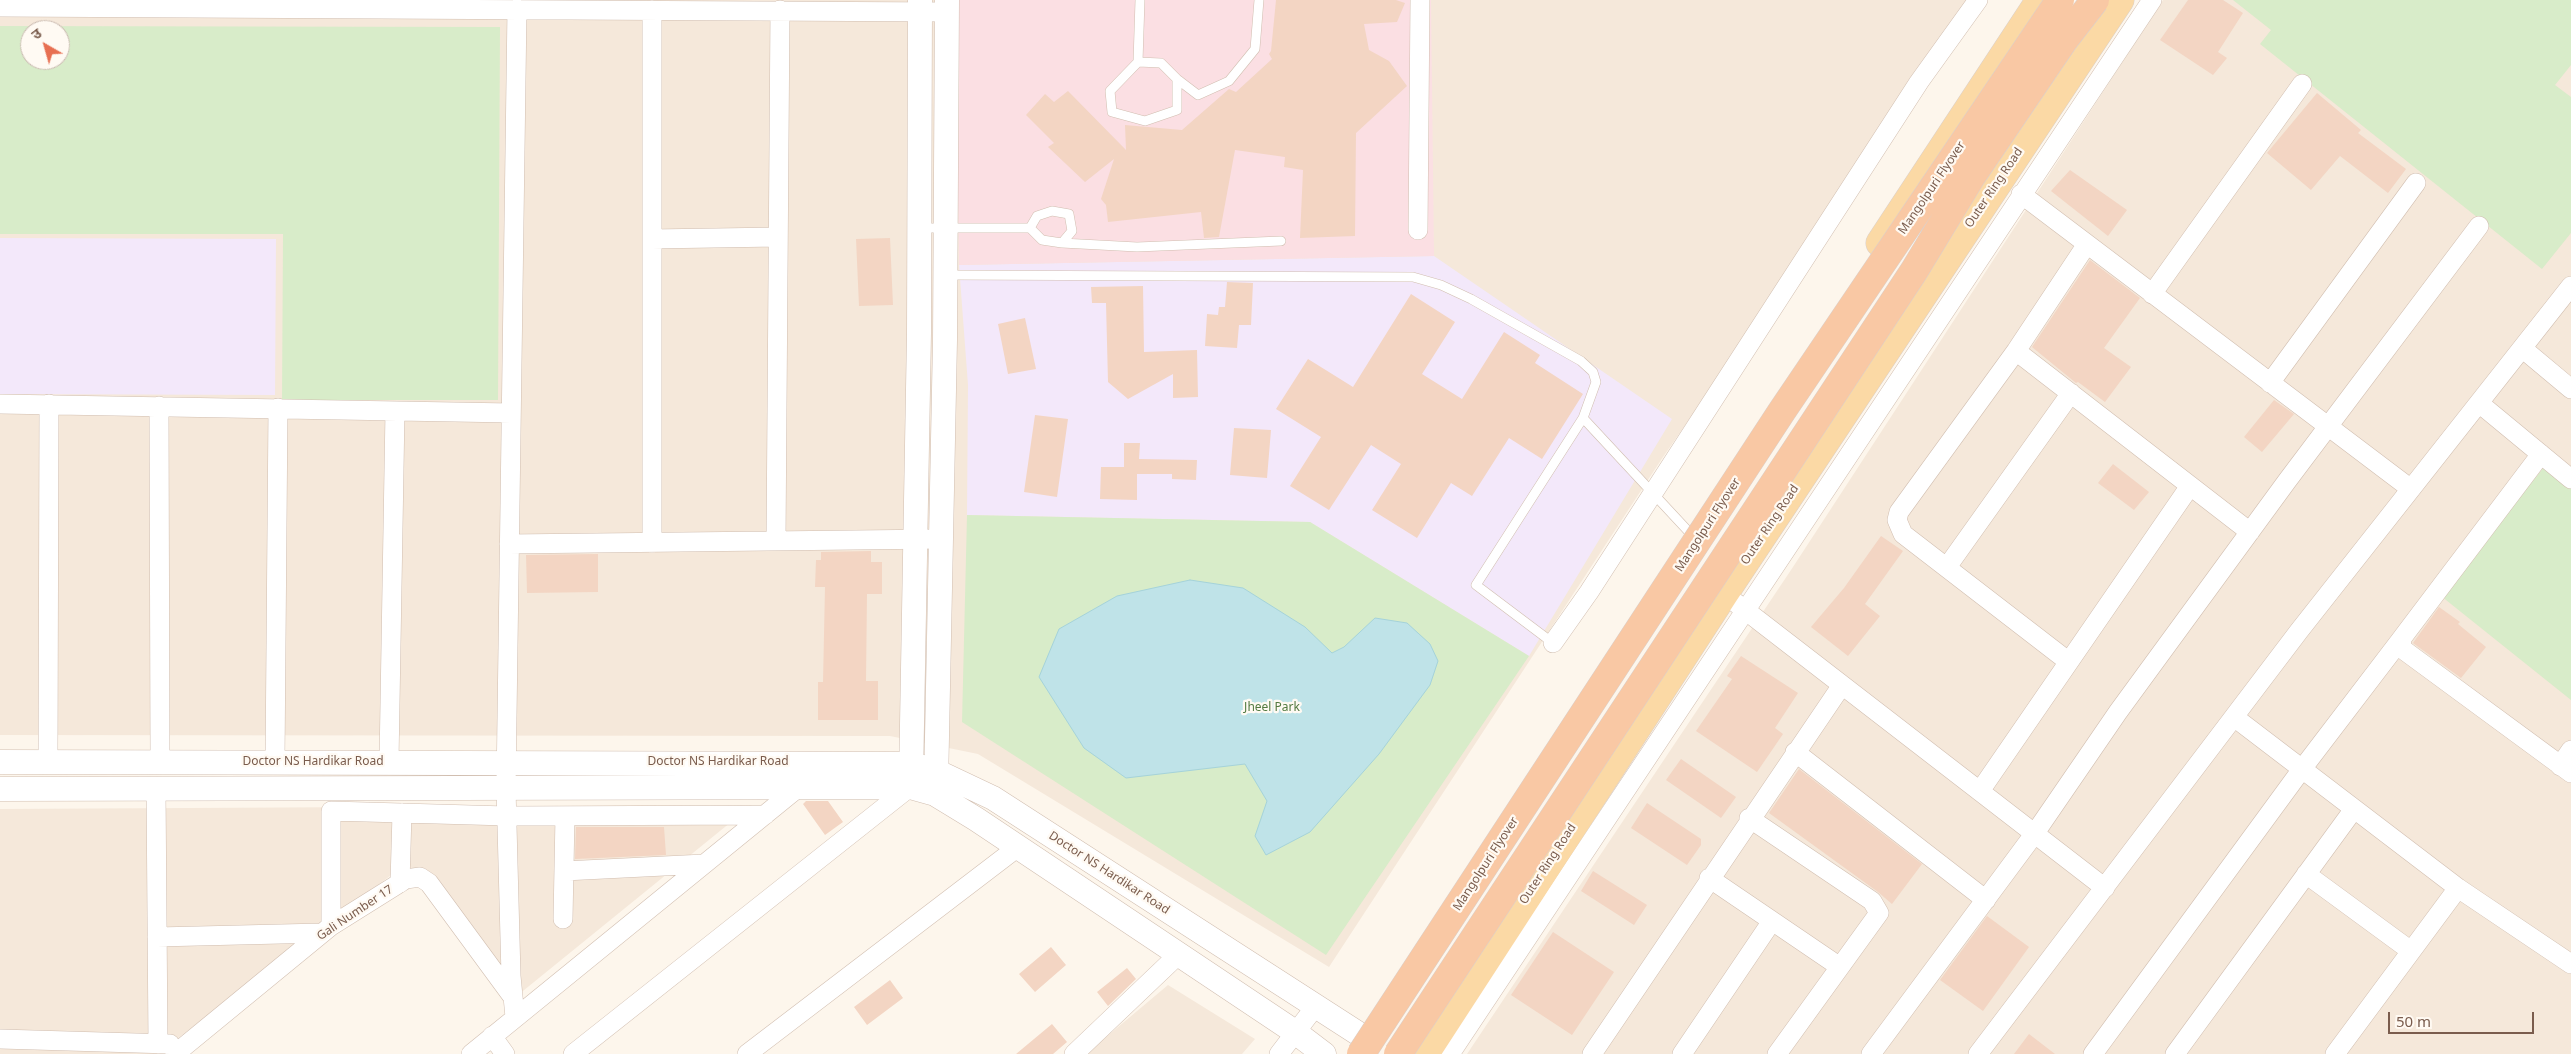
<!DOCTYPE html>
<html>
<head>
<meta charset="utf-8">
<style>
  body { margin:0 }
  #map { position:relative; width:2571px; height:1054px; overflow:hidden; background:#fdf6ec; font-family:"Noto Sans","Noto Sans Devanagari",sans-serif }
  canvas { display:block }
  .north { position:absolute; left:20px; top:20px; width:50px; height:50px; box-sizing:border-box; background:#fffaf3; border:1px solid #cabbb1; border-radius:50%; rotate:322deg; font-size:14px; font-weight:700; line-height:20px; text-align:center; color:#7a5c4d }
  .north::after { content:''; display:block; margin:auto; width:18px; height:22px; background:#e76f51; clip-path:polygon(50% 0,100% 100%,50% 72%,0 100%) }
  .scale { position:absolute; left:2388px; top:1012px; width:146px; height:22px; box-sizing:border-box; border:2px solid #7a5c4d; border-top:0; padding-left:6px; font-size:15px; line-height:18px; white-space:nowrap; color:#7a5c4d; -webkit-text-stroke:4px #fffaf3; paint-order:stroke }
</style>
</head>
<body>
<div id="map">
<canvas width="2571" height="1054"></canvas>
<div class="north">उ</div>
<div class="scale">50 m</div>
</div>
<script>
const context = document.querySelector('canvas').getContext('2d');
context.lineJoin = 'round';
function fillPath(path, color) { context.fillStyle = color; context.fill(path, 'evenodd'); }
const shape = rows => new Path2D(rows.map(r => 'M' + r).join(''));
function trace(path, color, width, dash) { context.strokeStyle = color; context.lineWidth = width; context.lineCap = dash ? 'butt' : 'round'; context.setLineDash(dash || []); context.stroke(path); }
function drawText(font, color, halo, rows, align = 'center') {
  context.font = font + ' "Noto Sans",sans-serif'; context.lineWidth = 4.5; context.setLineDash([]); context.textBaseline = 'middle'; context.strokeStyle = halo; context.fillStyle = color; for (const [text, x, y, turn = 0] of rows) {
    context.save(); context.translate(x, y); context.rotate((+turn || 0) * Math.PI / 180); context.textAlign = isNaN(turn) ? turn : align; if (halo) context.strokeText(text, 0, 0); context.fillText(text, 0, 0); context.restore();
  }
}
fillPath(shape([
  [0,0,1980,0,1663,457,1329,967,978,754,890,736,0,735],
  [30,30,60,30,60,60,30,60],
  [2163,0,2571,0,2571,1054,1467,1054,1791,570],
  [752,805,518,995,403,866,157,1054,0,1054,0,809],
  [1168,985,1255,1039,1242,1054,1086,1054]
]), '#f5e8da');
fillPath(shape([
  [0,238,276,239,275,395,0,394],
  [1434,256,1672,419,1529,656,1310,522,967,515,968,385,959,265]
]), '#f3e8fa');
fillPath(shape([
  [955,0,1431,0,1434,256,959,265]
]), '#fbdfe3');
fillPath(shape([
  [2233,0,2571,0,2571,65,2555,85,2571,97,2571,233,2542,269,2260,44,2271,30],
  [0,26,500,27,498,400,282,400,283,234,0,234],
  [30,30,60,30,60,60,30,60],
  [2544,467,2571,488,2571,700,2441,596],
  [967,515,1310,522,1529,656,1326,955,962,722]
]), '#d8ecc9');
const water = shape([
  [1190,580,1243,588,1305,627,1332,653,1344,647,1375,618,1407,623,1430,644,1438,661,1430,685,1379,754,1310,832,1266,855,1255,836,1267,801,1245,764,1126,778,1084,748,1039,677,1059,629,1117,596,1190,580]
]);
fillPath(water, '#bfe3e8');
trace(water, '#a5d3da', 1);
fillPath(shape([
  [1276,0,1396,0,1405,3,1397,22,1364,24,1369,50,1389,61,1407,86,1356,133,1355,236,1300,238,1303,170,1284,167,1285,157,1235,150,1219,237,1204,238,1201,212,1108,222,1106,205,1101,199,1114,159,1085,182,1048,147,1054,143,1026,115,1045,94,1054,102,1068,91,1126,150,1125,125,1182,130,1229,89,1236,92,1272,59,1269,54,1271,51],
  [2188,0,2223,0,2243,13,2218,52,2227,58,2213,75,2160,40],
  [2317,93,2361,130,2358,133,2406,169,2388,193,2340,156,2311,190,2267,153],
  [2070,170,2127,210,2108,236,2051,191],
  [890,238,893,305,859,306,856,239],
  [2090,260,2140,298,2104,348,2131,367,2105,402,2078,382,2076,383,2032,347],
  [1227,282,1253,283,1251,325,1239,325,1237,348,1205,346,1207,314,1218,315,1219,307,1225,307],
  [1143,286,1144,352,1197,350,1198,397,1173,398,1173,374,1128,399,1108,382,1106,303,1092,303,1091,287],
  [1411,294,1455,322,1422,374,1462,399,1504,332,1540,355,1535,363,1583,394,1542,459,1509,438,1472,496,1451,483,1417,538,1372,510,1401,464,1371,445,1329,510,1290,486,1321,437,1276,409,1308,359,1353,387],
  [1025,318,1036,369,1008,374,998,324],
  [2274,400,2294,414,2262,452,2244,437],
  [1035,415,1068,419,1057,497,1024,492],
  [1234,428,1271,430,1267,478,1230,475],
  [1124,443,1140,443,1139,459,1197,460,1196,480,1172,479,1172,474,1137,474,1137,500,1100,499,1101,467,1124,467],
  [2113,464,2149,492,2134,510,2098,483],
  [1881,536,1903,551,1865,604,1880,616,1848,656,1811,627,1844,588],
  [871,551,871,562,882,562,882,594,867,594,866,681,878,681,878,720,818,720,818,682,823,682,825,587,815,587,816,560,821,560,821,552],
  [598,554,598,592,527,593,526,555],
  [2439,607,2460,622,2458,624,2486,647,2461,678,2413,643],
  [1741,656,1798,693,1775,728,1783,734,1757,772,1696,731,1732,679,1727,676],
  [1681,759,1736,797,1721,818,1666,780],
  [1799,769,1922,864,1892,904,1878,892,1769,813],
  [806,801,828,801,843,822,825,835,803,804],
  [1647,803,1701,839,1701,845,1687,865,1631,828],
  [576,827,664,827,666,855,575,859],
  [1593,871,1647,905,1634,925,1581,891],
  [1987,916,2029,947,1983,1011,1940,980],
  [1553,932,1614,972,1572,1035,1511,995],
  [1051,947,1066,965,1035,992,1019,974],
  [1127,968,1136,979,1108,1006,1097,992],
  [890,980,903,998,867,1025,854,1007],
  [1052,1024,1067,1042,1053,1054,1016,1054],
  [2029,1034,2055,1054,2014,1054]
]), '#f3d5c3');
const service = shape([
  [1138,62,1161,63,1177,79,1177,110,1145,121,1112,112,1110,91,1138,62,1140,0],
  [1177,79,1198,95,1229,81,1255,49,1259,0],
  [919,228,1030,228,1042,240,1062,243,1072,231,1069,214,1052,211,1037,216,1030,228],
  [1062,243,1137,247,1281,241],
  [947,275,1413,277,1441,285,1471,299,1581,361,1593,372,1596,382,1583,418,1689,532],
  [1553,643,1476,585,1583,418]
]);
const minor = shape([
  [0,7,946,12],
  [2021,194,2411,489],
  [1418,230,1420,0],
  [652,239,778,237],
  [2152,294,2302,84],
  [2522,348,2571,389],
  [2016,351,2250,532],
  [2270,383,2416,183],
  [2479,403,2571,479],
  [0,404,511,413],
  [159,406,160,762],
  [2541,454,2402,638,2401,648,2571,773],
  [776,541,780,10],
  [652,543,652,10],
  [509,544,941,539],
  [1947,567,2071,393],
  [1736,603,2105,888],
  [1553,643,1589,592,1919,82,1978,0],
  [2069,662,1903,534,1897,520,1899,512,2016,351,2087,244],
  [2234,717,2458,888,2571,964],
  [1795,752,1986,900],
  [48,762,49,404],
  [275,762,278,408],
  [389,762,395,411],
  [2560,766,2571,750],
  [156,789,158,1044],
  [1980,791,2190,486],
  [1749,818,1872,901,1879,913,1777,1054],
  [564,871,704,864],
  [2306,874,2411,951],
  [1709,878,1840,967],
  [400,883,402,813],
  [563,919,565,816],
  [331,926,331,811,507,816,765,815],
  [157,937,322,933],
  [515,1017,511,976,506,788,517,9],
  [492,1036,505,1054],
  [0,1039,170,1044],
  [175,1054,331,926,406,879,420,877,429,883,512,996],
  [471,1054,799,787],
  [573,1054,910,787],
  [747,1054,1018,847],
  [1074,1054,1179,954],
  [1279,1054,1315,1007],
  [1450,1054,2152,0],
  [1592,1054,1842,685],
  [1682,1054,1772,921],
  [1871,1054,2035,833,2118,712,2287,481,2479,226],
  [1978,1054,2299,631,2571,286],
  [2093,1054,2302,769,2402,638],
  [2175,1054,2354,809],
  [2335,1054,2458,888]
]);
const tertiary = shape([
  [0,762,912,764,936,771,993,798,1359,1034],
  [911,780,919,333,920,0],
  [936,786,945,340,947,0],
  [0,789,910,787,935,794,976,819,1295,1032,1324,1054]
]);
const primary = shape([
  [1880,243,2040,0],
  [1425,1054,1724,594,2120,0]
]);
trace(service, '#d1beb0', 10);
trace(minor, '#d1beb0', 20);
trace(tertiary, '#d1beb0', 25);
trace(primary, '#dad1cd', 29);
trace(service, '#fff', 9);
trace(minor, '#fff', 19);
trace(tertiary, '#fff', 24);
trace(primary, '#fbd9a5', 28);
const trunkBridge = shape([
  [1361,1054,1782,411,2060,0],
  [1398,1054,1914,271,1971,177,2064,40,2095,0]
]);
trace(trunkBridge, '#dad1cd', 29, []);
trace(trunkBridge, '#f9c8a4', 28);
drawText('12px', '#7a5c4d', '#fffaf3', [
  ["Mangolpuri Flyover",1932,188,-56],
  ["Outer Ring Road",1994,188,-56],
  ["Mangolpuri Flyover",1708,525,-57],
  ["Outer Ring Road",1770,525,-56],
  ["Doctor NS Hardikar Road",313,762],
  ["Doctor NS Hardikar Road",718,762],
  ["Mangolpuri Flyover",1486,864,-57],
  ["Outer Ring Road",1548,864,-57],
  ["Doctor NS Hardikar Road",1109,873,33],
  ["Gali Number 17",355,913,-34]
]);
drawText('12px', '#537a41', '#fffaf3', [
  ["Jheel Park",1272,708]
]);
</script>
</body>
</html>
